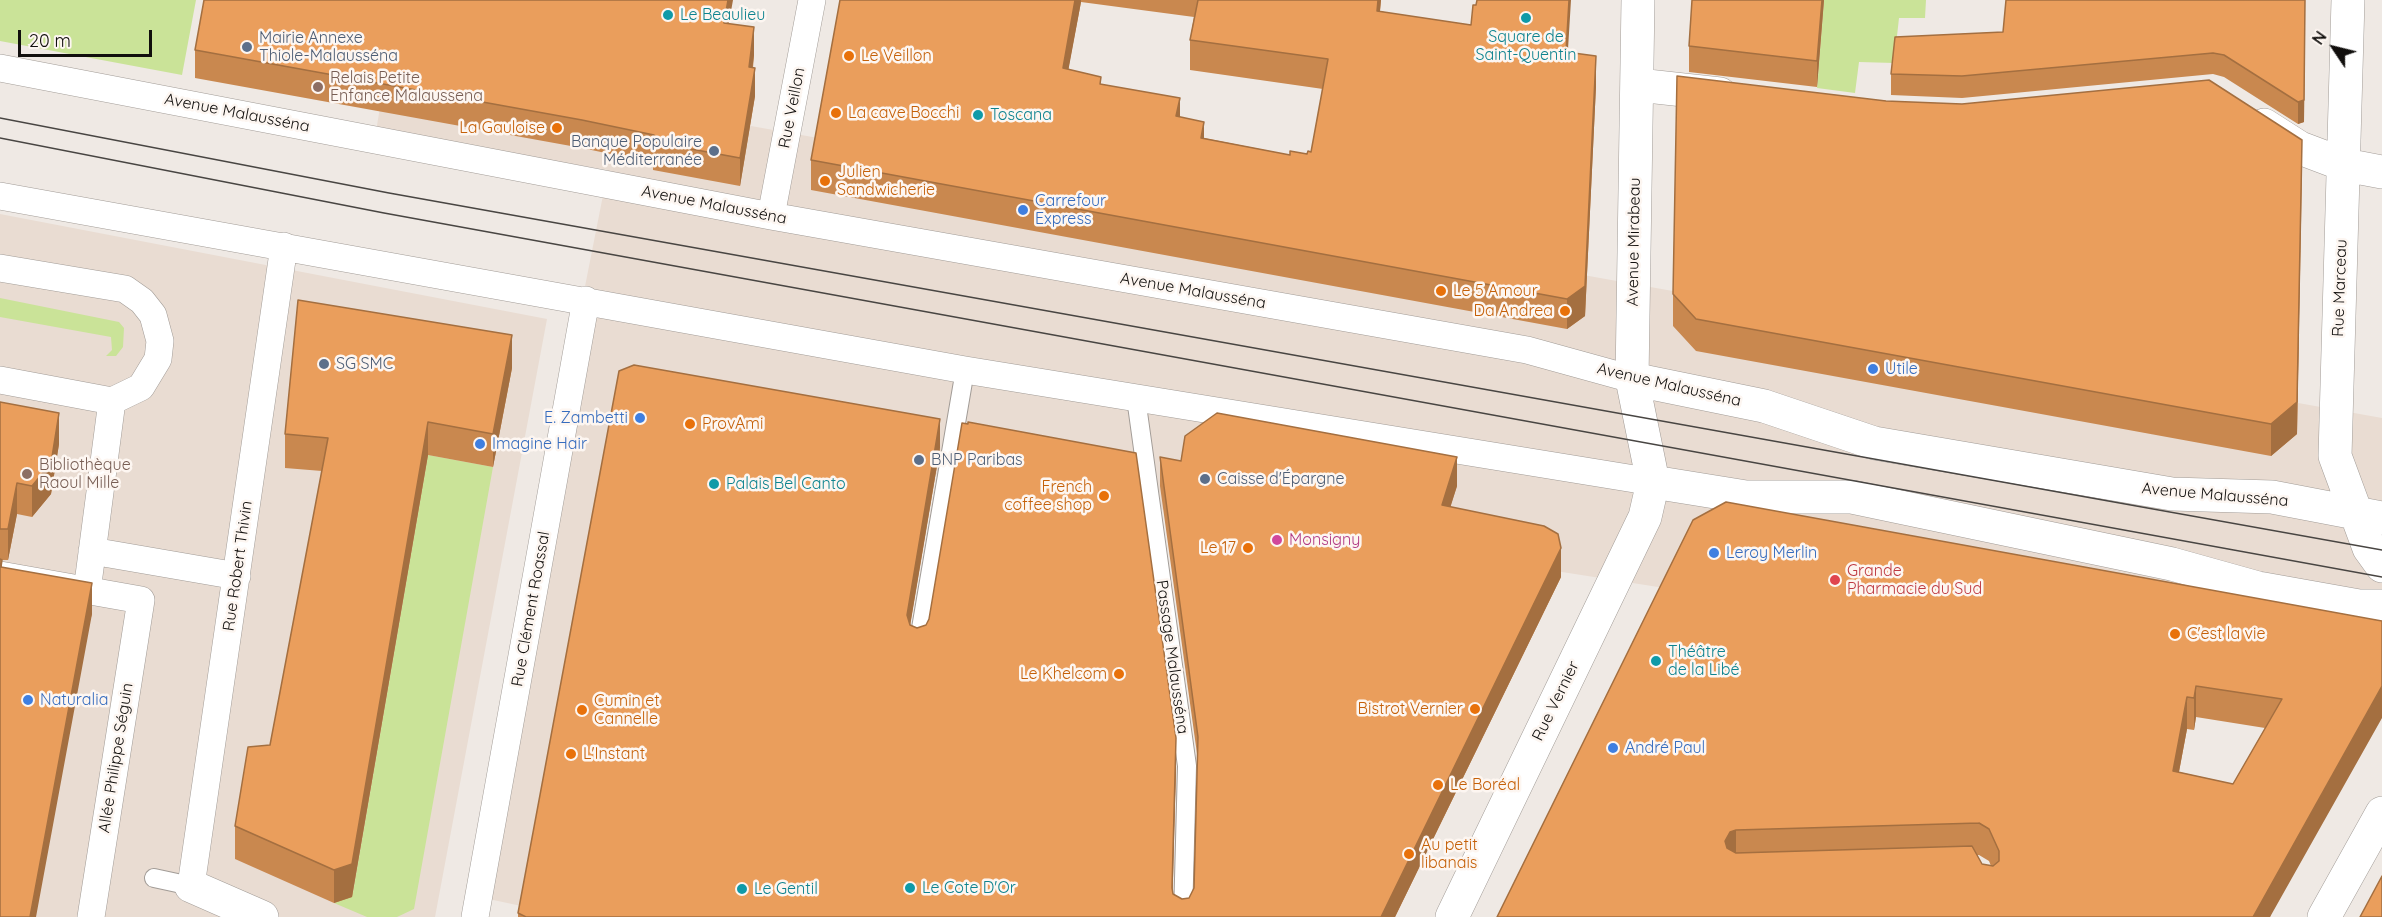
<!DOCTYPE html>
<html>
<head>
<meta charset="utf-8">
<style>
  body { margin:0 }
  #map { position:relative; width:2382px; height:917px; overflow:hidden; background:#efe9e4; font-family:Quicksand,sans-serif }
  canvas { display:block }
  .north { position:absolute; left:2304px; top:18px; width:60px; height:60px; -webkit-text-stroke:4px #fdf6f1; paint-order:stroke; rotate:305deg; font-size:16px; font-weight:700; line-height:24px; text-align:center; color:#110f0d }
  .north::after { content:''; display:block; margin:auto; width:21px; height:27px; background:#110f0d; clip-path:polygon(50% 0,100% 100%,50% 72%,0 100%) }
  .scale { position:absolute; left:18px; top:30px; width:134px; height:27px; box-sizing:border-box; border:3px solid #110f0d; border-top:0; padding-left:8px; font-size:18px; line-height:21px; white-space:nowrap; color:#110f0d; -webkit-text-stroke:4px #fdf6f1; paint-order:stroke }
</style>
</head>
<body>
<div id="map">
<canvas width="2382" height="917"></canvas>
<div class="north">N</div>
<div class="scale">20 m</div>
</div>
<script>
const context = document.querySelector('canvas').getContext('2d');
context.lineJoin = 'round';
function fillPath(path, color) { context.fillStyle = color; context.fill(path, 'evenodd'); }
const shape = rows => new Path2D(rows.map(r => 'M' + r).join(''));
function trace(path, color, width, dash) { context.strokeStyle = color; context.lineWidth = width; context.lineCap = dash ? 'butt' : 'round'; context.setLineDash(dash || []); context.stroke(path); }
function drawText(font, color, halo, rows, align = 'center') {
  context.font = font + ' Quicksand,sans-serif'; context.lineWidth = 5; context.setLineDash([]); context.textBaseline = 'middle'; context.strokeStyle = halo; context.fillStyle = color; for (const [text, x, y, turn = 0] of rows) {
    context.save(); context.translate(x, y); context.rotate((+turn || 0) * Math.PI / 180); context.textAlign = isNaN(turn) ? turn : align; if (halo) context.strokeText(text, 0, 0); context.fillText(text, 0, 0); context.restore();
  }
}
fillPath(shape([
  [388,61,2382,418,2382,700,646,429,559,914,465,894,608,170,376,131],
  [0,214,547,319,435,917,0,917]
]), '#e9dcd2');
fillPath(shape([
  [0,0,196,0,182,75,0,41],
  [1824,0,1926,0,1925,18,1899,18,1894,63,1859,62,1855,93,1817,88],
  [0,298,119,322,124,328,123,347,116,356,106,356,112,350,111,337,0,317],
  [428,455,493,467,414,909,397,917,367,917,334,903,349,897,353,892]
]), '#cae398');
const service = shape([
  [1136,398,1187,766,1183,917],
  [918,646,965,370],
  [154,878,191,886]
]);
const pedestrian = shape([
  [0,68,771,216,1527,350,1632,379],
  [0,196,965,370,1653,482],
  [771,216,812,0],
  [0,268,125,289,142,301,153,315,160,341,158,359,141,387,112,401,0,380],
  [92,551,237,576],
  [0,575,141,600,91,917],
  [87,591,112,401],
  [191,886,284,246],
  [475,917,586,300]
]);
const minor = shape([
  [2348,0,2335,456,2369,548,2382,566],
  [1638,85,1720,94],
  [2264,125,2300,148,2345,165,2382,172],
  [1632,379,1764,406,1874,443,2172,494,2272,497,2382,518],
  [1653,482,1746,497,1852,497,2172,564,2258,588,2359,606,2382,606],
  [191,886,262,917],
  [1452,917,1645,517,1653,482,1632,379,1638,0],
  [2324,917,2382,813]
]);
trace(service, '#a29c97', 20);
trace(pedestrian, '#a29c97', 28);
trace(minor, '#a29c97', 34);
trace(service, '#fff', 18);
trace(pedestrian, '#fff', 27);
trace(minor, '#fff', 33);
trace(shape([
  [0,118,389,193,2382,550],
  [0,138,384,213,2382,577]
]), '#484542', 1.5);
fillPath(shape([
  [840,0,1381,0,1380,11,1568,52,1596,86,1585,316,1567,329,811,190,811,160],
  [1081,2,1194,17,1190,40,1190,70,1323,89,1311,152,1307,154,1290,155,1204,138,1180,117,1068,70],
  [1824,0,1817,87,1689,72,1689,46],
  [2305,0,2304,122,2298,124,2224,77,2213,74,1962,98,1891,95,1891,74,2003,32],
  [729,24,754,55,753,68,755,96,740,186,653,170,653,163,582,148,195,78,195,50],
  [2302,172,2297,434,2271,456,1696,351,1673,326,1673,294],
  [512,368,493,467,428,455,352,897,334,903,235,859,235,826,270,745,322,471,285,468,285,434],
  [0,402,59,444,51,494,32,517,17,514,8,560,2,560,2,567,92,614,0,917],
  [940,448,910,625,1176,767,1172,890,1173,894,1182,899,1189,898,1194,888,1198,761,1160,486,1160,457,1181,461,1457,486,1450,507,1561,577,1395,917,518,917,518,913],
  [1693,520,2382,621,2270,917,1497,917],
  [2196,717,2265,728,2233,784,2179,772,2187,729,2194,730],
  [1977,855,1979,855,1989,861,1991,866,1982,864]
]), '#c9884f');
fillPath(shape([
  [728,0,733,0,724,51,724,23],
  [1075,0,1081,0,1081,2,1063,99,1063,68],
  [1378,0,1381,0,1377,41,1377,11],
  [1569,0,1571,0,1566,82,1566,52],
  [1822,0,1824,0,1817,87,1817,61],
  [2305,0,2304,122,2298,124,2298,102],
  [754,27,754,55,749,95,749,67],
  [1596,56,1596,86,1585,316,1567,329,1567,299],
  [755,68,755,96,740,186,740,158],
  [1180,98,1180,129,1176,116],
  [1204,122,1204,152,1201,138],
  [2302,140,2297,434,2271,456,2271,424],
  [512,335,512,368,493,467,493,434],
  [59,413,59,444,51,494,32,517,32,486],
  [940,419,940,448,907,644,907,615],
  [428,422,428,455,352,897,334,903,334,870],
  [1457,457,1457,486,1442,534,1442,505],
  [17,483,17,514,8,560,8,529],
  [1561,548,1561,577,1395,917,1381,917],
  [92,583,92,614,36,917,30,917],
  [2196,686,2196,717,2194,730,2194,698],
  [2382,686,2382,718,2270,917,2253,917],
  [2187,697,2187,729,2173,803,2173,771],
  [1176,738,1176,767,1172,917,1172,888],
  [1736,830,1736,862,1725,873,1725,841,1730,832]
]), '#a46f40');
const building = shape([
  [204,0,728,0,724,23,754,27,749,67,755,68,740,158,653,142,654,135,582,120,195,50,204,0],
  [840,0,1075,0,1063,68,1101,77,1100,84,1180,98,1176,116,1204,122,1201,138,1290,155,1290,151,1307,154,1308,151,1311,152,1328,59,1190,40,1198,0,1378,0,1377,11,1471,25,1473,5,1476,5,1477,0,1569,0,1566,52,1596,56,1585,286,1567,299,811,160,840,0],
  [1692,0,1822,0,1817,61,1689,46,1692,0],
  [2006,0,2305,0,2304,100,2298,102,2224,55,2213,53,1962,76,1891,74,1895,37,2003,32,2006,0],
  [1677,76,1886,101,1962,104,2209,80,2302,140,2297,402,2271,424,1696,319,1673,294,1677,76],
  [298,300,512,335,493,434,428,422,352,864,334,870,235,826,248,747,270,745,328,438,285,434,298,300],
  [634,365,940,419,907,615,910,625,917,628,926,625,929,619,962,423,968,424,968,422,1136,453,1176,738,1172,888,1173,894,1182,899,1189,898,1194,888,1198,737,1160,457,1181,461,1185,436,1217,413,1457,457,1442,505,1544,526,1558,534,1561,548,1381,917,526,917,518,913,619,371,634,365],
  [0,402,59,413,51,463,32,486,17,483,8,529,0,529,0,402],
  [1726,502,2382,621,2382,686,2253,917,1497,917,1693,520,1726,502],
  [2196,686,2282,699,2233,784,2173,771,2187,697,2194,698,2196,686],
  [1979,823,1989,829,1999,851,1999,861,1993,866,1982,864,1972,846,1736,853,1727,848,1725,841,1730,832,1736,830,1979,823],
  [0,559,2,560,1,567,92,583,30,917,0,917,0,559],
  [2382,876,2382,917,2360,917,2382,876]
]);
fillPath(building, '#ea9e5c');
trace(building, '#a46f40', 1.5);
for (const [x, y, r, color] of [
  [668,15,6,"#0f9aa8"],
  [1526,18,6,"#0f9aa8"],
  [247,47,6,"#5c6f8a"],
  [849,56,6,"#e8710a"],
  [318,87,6,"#8d6e63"],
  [836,113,6,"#e8710a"],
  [978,115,6,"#0f9aa8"],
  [557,128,6,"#e8710a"],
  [714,151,6,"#5c6f8a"],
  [825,181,6,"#e8710a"],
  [1023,210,6,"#3f7fe0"],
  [1441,291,6,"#e8710a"],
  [1565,311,6,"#e8710a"],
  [324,364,6,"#5c6f8a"],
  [1873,369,6,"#3f7fe0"],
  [640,418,6,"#3f7fe0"],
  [690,424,6,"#e8710a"],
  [480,444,6,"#3f7fe0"],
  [919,460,6,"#5c6f8a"],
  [27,474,6,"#8d6e63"],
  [1205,479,6,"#5c6f8a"],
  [714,484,6,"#0f9aa8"],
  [1104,496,6,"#e8710a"],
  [1277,540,6,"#d1479c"],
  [1248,548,6,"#e8710a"],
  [1714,553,6,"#3f7fe0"],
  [1835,580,6,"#e0444e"],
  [2175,634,6,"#e8710a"],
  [1656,661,6,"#0f9aa8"],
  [1119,674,6,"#e8710a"],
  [28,700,6,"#3f7fe0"],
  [1475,709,6,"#e8710a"],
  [582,710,6,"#e8710a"],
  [1613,748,6,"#3f7fe0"],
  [571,754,6,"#e8710a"],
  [1438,785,6,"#e8710a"],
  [1409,854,6,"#e8710a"],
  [910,888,6,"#0f9aa8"],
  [742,889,6,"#0f9aa8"]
]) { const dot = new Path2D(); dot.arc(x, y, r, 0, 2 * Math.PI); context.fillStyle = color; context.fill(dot); trace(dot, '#fdf6f1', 2); }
drawText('16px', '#0d838f', '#fdf6f1', [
  ["Le Beaulieu",680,15],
  ["Square de",1526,37,"center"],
  ["Saint-Quentin",1526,55,"center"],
  ["Toscana",990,115],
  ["Palais Bel Canto",726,484],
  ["Théâtre",1668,652],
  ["de la Libé",1668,670],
  ["Le Cote D'Or",922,888],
  ["Le Gentil",754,889]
], 'left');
drawText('16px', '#4e5e75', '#fdf6f1', [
  ["Mairie Annexe",259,38],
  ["Thiole-Malausséna",259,56],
  ["Banque Populaire",702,142,"right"],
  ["Méditerranée",702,160,"right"],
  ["SG SMC",336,364],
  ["BNP Paribas",931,460],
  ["Caisse d'Épargne",1217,479]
], 'left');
drawText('16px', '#c56008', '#fdf6f1', [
  ["Le Veillon",861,56],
  ["La cave Bocchi",848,113],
  ["La Gauloise",545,128,"right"],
  ["Julien",837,172],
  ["Sandwicherie",837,190],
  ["Le 5 Amour",1453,291],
  ["Da Andrea",1553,311,"right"],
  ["ProvAmi",702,424],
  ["French",1092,487,"right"],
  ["coffee shop",1092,505,"right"],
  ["Le 17",1236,548,"right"],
  ["C'est la vie",2187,634],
  ["Le Khelcom",1107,674,"right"],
  ["Cumin et",594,701],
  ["Cannelle",594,719],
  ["Bistrot Vernier",1463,709,"right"],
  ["L'Instant",583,754],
  ["Le Boréal",1450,785],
  ["Au petit",1421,845],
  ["libanais",1421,863]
], 'left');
drawText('16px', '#785e54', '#fdf6f1', [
  ["Relais Petite",330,78],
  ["Enfance Malaussena",330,96],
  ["Bibliothèque",39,465],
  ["Raoul Mille",39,483]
], 'left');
drawText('16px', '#110f0d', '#fdf6f1', [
  ["Rue Veillon",792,108,-79],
  ["Avenue Malausséna",237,113,11],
  ["Avenue Malausséna",714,205,11],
  ["Avenue Mirabeau",1634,242,-89],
  ["Rue Marceau",2340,288,-88],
  ["Avenue Malausséna",1193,291,10],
  ["Avenue Malausséna",1669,385,13],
  ["Avenue Malausséna",2215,495,5],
  ["Rue Robert Thivin",238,566,-82],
  ["Rue Clément Roassal",531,609,-80],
  ["Passage Malausséna",1172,657,82],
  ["Rue Vernier",1556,701,-64],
  ["Allée Philippe Séguin",116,758,-81]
]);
drawText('16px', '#366cbe', '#fdf6f1', [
  ["Carrefour",1035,201],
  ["Express",1035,219],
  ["Utile",1885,369],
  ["E. Zambetti",628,418,"right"],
  ["Imagine Hair",492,444],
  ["Leroy Merlin",1726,553],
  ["Naturalia",40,700],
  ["André Paul",1625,748]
], 'left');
drawText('16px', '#b23c85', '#fdf6f1', [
  ["Monsigny",1289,540]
], 'left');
drawText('16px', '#be3a42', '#fdf6f1', [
  ["Grande",1847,571],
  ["Pharmacie du Sud",1847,589]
], 'left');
</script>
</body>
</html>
